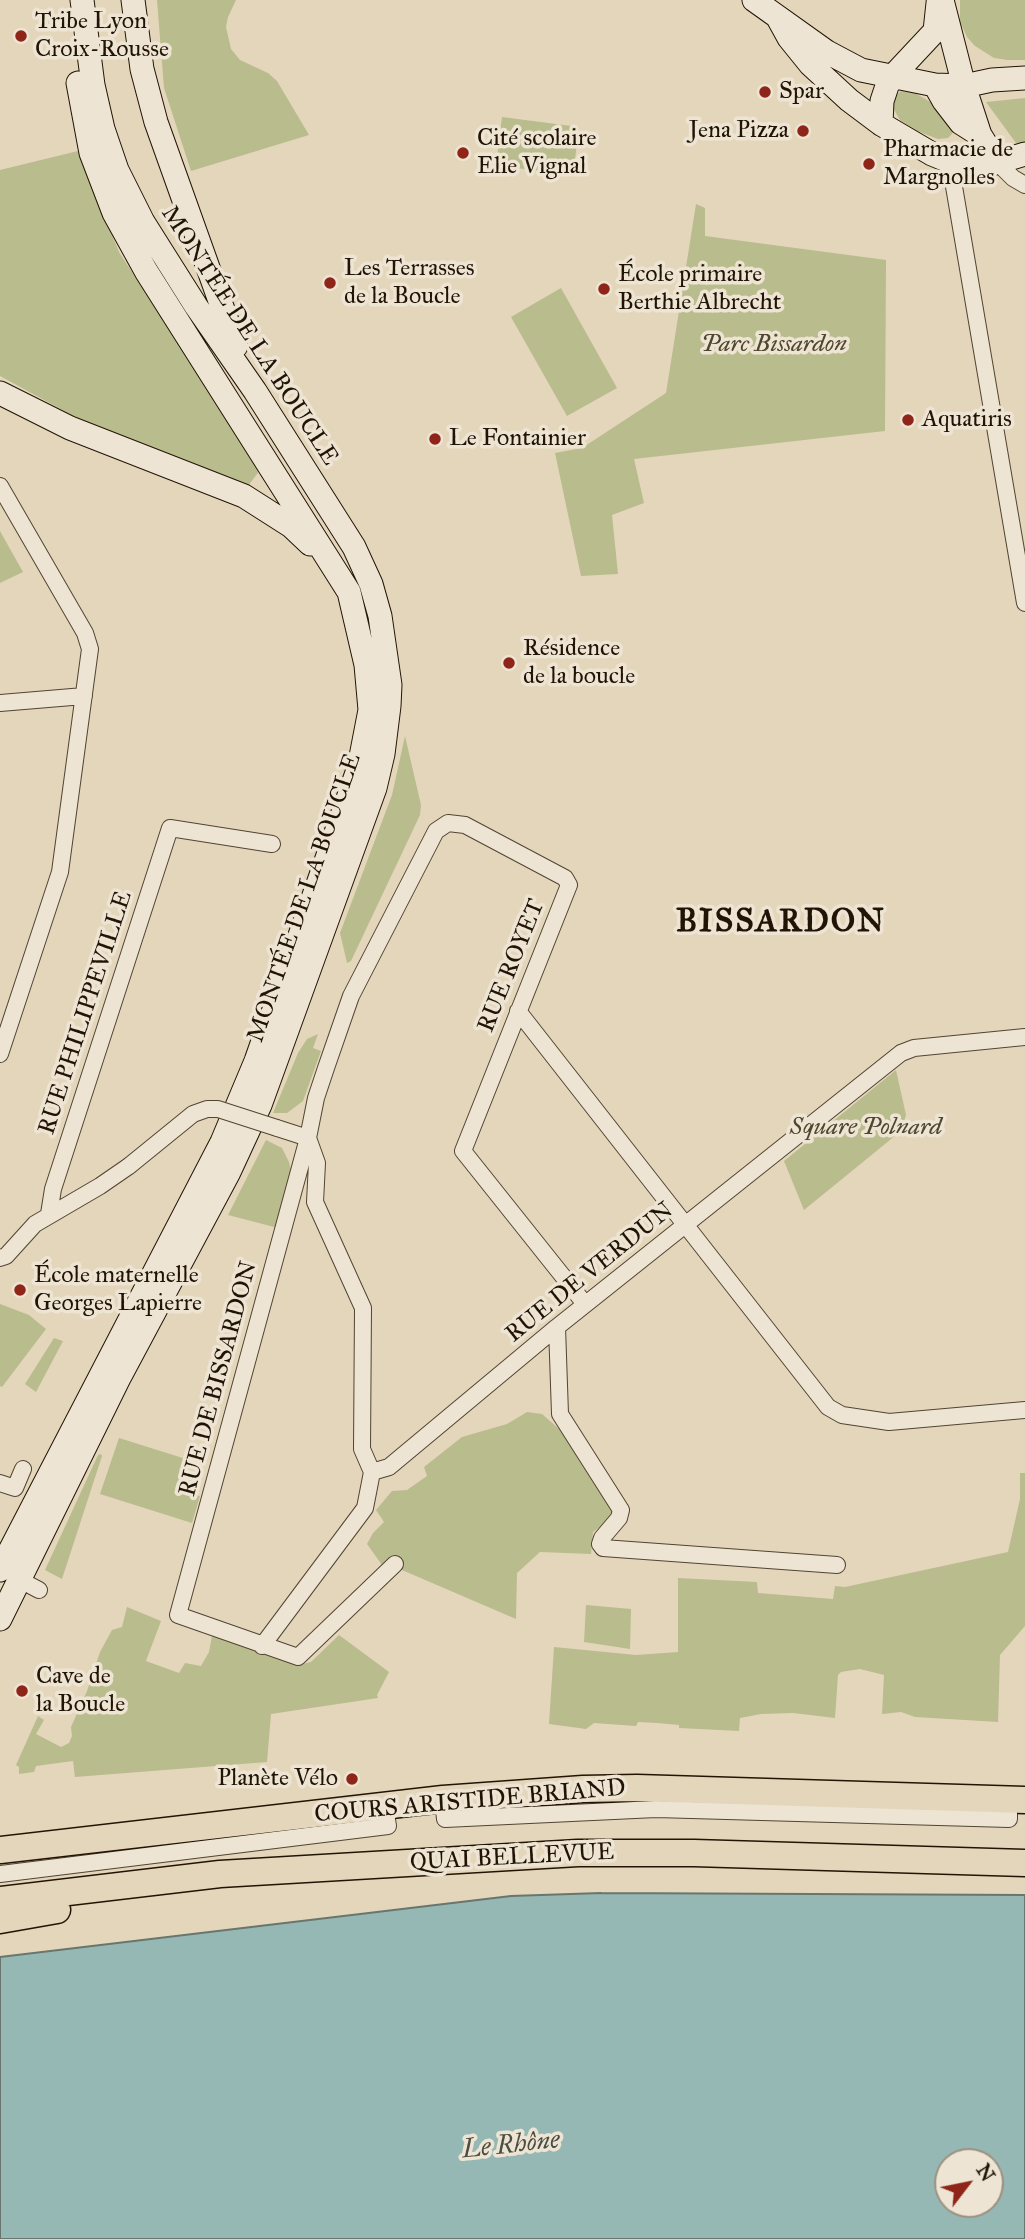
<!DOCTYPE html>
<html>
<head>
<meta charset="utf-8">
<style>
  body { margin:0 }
  #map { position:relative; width:1025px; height:2239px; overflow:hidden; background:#e4d6bb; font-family:"IM FELL Great Primer",serif }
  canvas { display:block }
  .north { position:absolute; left:934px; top:2148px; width:70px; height:70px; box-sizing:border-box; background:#ede4d3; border:2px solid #9c9181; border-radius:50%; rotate:58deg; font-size:19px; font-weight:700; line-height:28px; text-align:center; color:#221405 }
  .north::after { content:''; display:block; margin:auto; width:24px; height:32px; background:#8f2418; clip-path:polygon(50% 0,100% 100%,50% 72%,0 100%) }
</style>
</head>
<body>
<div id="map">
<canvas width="1025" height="2239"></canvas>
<div class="north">N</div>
</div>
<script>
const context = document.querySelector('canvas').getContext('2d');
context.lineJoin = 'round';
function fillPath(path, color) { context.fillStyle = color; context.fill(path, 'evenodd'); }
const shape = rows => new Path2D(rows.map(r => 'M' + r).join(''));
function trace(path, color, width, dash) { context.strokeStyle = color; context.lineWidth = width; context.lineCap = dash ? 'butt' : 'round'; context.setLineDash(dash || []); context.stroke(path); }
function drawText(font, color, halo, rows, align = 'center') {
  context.font = font + ' "IM FELL Great Primer",serif'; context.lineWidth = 7; context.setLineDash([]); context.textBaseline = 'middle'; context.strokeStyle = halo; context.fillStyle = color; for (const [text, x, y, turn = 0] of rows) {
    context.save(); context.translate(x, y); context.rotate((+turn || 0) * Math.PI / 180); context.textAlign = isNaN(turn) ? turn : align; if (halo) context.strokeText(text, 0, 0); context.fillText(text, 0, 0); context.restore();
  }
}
fillPath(shape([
  [157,0,236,0,228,17,226,27,231,49,240,60,268,73,277,81,309,135,191,171,164,88],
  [960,0,1025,0,1025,60,1007,60,994,58,975,46,967,37,960,22],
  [901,91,915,93,937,106,954,129,952,134,948,138,938,139,917,131,900,120,893,108,893,98],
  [1025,98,1025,142,1016,143,986,102],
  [502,117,579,127,573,176,496,165],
  [78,151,119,252,260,470,248,486,79,419,0,376,0,170],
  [696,204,705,208,705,236,886,260,885,431,634,459,644,503,612,515,618,574,581,576,555,453,582,448,666,393],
  [561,288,617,388,567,416,511,317],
  [0,531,23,572,0,583],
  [405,736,421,805,420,815,351,961,347,963,340,933,392,795],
  [318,1034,313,1048,321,1051,303,1101,287,1113,273,1113,298,1053,307,1039],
  [896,1070,906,1115,901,1131,804,1210,784,1161],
  [266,1140,282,1148,289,1162,291,1171,278,1228,228,1215],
  [0,1304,29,1315,46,1329,2,1387,0,1386],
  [54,1338,63,1341,36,1392,25,1384],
  [527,1412,542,1414,566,1435,613,1509,614,1517,593,1532,591,1554,540,1552,517,1573,516,1619,395,1567,382,1565,367,1544,373,1533,384,1522,376,1510,392,1491,407,1490,427,1476,424,1467,462,1437,507,1424],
  [119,1438,186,1459,181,1476,193,1480,189,1493,200,1496,192,1523,100,1494],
  [101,1454,102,1456,62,1579,45,1570,98,1455],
  [1020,1473,1025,1473,1025,1626,1000,1655,998,1722,915,1717,901,1712,882,1714,884,1675,860,1669,841,1672,838,1675,835,1718,793,1713,761,1714,740,1718,739,1731,679,1728,679,1725,657,1723,638,1722,636,1726,594,1723,586,1729,549,1724,554,1647,636,1655,678,1652,678,1578,757,1582,758,1593,833,1599,835,1586,845,1587,1008,1552,1020,1499],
  [586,1605,631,1609,630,1649,584,1642],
  [127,1607,161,1621,146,1661,179,1673,185,1663,201,1666,209,1652,212,1636,298,1665,311,1662,339,1635,389,1672,377,1695,378,1698,271,1714,267,1762,75,1777,73,1761,36,1766,34,1772,19,1774,19,1767,16,1765,38,1716,44,1720,36,1734,61,1747,69,1743,72,1736,71,1727,87,1691,100,1652,112,1630,122,1627]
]), '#b9bc8d');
const water = shape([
  [601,1893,1025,1895,1025,2239,0,2239,0,1957,511,1896,601,1893],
  [948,2162,990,2162,990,2204,948,2204,948,2162]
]);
fillPath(water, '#96b8b4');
trace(water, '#68766e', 2);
const street = shape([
  [997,162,1013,178,1025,185],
  [950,163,1025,603],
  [0,486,85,633,90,649,60,872,0,1054],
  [0,703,84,696],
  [518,1011,828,1407,842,1415,889,1422,1025,1410],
  [277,1128,308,1138],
  [308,1138,317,1163,315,1202,363,1308,362,1449,372,1472],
  [49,1214,53,1189,170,828,272,844],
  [0,1258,6,1256,35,1224,100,1186,129,1166],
  [557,1327,560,1414,621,1510,619,1518,602,1538,600,1544,603,1548,837,1565],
  [0,1483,15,1488,23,1469],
  [395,1564,298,1657,178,1615,308,1138,316,1098,326,1068,351,996,436,831,448,823,465,825,565,878,569,885,463,1151,585,1304],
  [20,1580,39,1590],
  [262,1646,365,1508,372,1472,389,1467,557,1327,901,1053,914,1048,1025,1037],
  [443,1799,445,1819,656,1809,1009,1819,1009,1799],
  [0,1874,388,1826,385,1806]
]);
const secondary = shape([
  [133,0,142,69,156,122,236,346],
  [754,0,827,52,861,70,935,85,964,86,992,80,1025,78],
  [942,0,964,86,980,135,997,162],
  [778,18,789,38,810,64,849,100,881,124,932,154,966,168,982,167,1025,154],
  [935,85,944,101,961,123,980,135],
  [881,124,882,101,887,86,892,77,935,31,938,3],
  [0,393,70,428,244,496,291,526,310,544],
  [0,1570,222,1142,256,1061,359,767,370,710,366,665,349,592,146,271,114,213,91,153,78,83],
  [0,1619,120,1376,229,1172,260,1105,375,788,383,754,389,706,390,685,380,616,371,584,354,547,255,391,196,306,143,222,117,170,103,129,93,85,82,0]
]);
const primary = shape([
  [0,1850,443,1799,583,1789,637,1788,1025,1800],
  [0,1900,220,1874,578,1853,694,1853,1025,1863],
  [0,1920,57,1910]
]);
trace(street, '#524432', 18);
trace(secondary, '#221405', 25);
trace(primary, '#221405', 29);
trace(street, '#ede4d3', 16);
trace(secondary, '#ede4d3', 23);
trace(primary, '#e4d6bb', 26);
const streetBridge = shape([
  [129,1166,193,1114,207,1109,218,1109,277,1128]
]);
trace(streetBridge, '#524432', 18, []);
trace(streetBridge, '#ede4d3', 16);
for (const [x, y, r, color] of [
  [21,36,7,"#8f2418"],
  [765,92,7,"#8f2418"],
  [803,131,7,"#8f2418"],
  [463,153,7,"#8f2418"],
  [869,164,7,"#8f2418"],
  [330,283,7,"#8f2418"],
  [604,289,7,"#8f2418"],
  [908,420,7,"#8f2418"],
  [435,439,7,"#8f2418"],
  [509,663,7,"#8f2418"],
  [20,1290,7,"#8f2418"],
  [22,1691,7,"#8f2418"],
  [352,1779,7,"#8f2418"]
]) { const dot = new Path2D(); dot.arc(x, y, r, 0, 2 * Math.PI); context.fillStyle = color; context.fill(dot); trace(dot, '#ede4d3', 2.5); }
drawText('24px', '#221405', '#ede4d3', [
  ["Tribe Lyon",35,22],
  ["Croix-Rousse",35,50],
  ["Spar",779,92],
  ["Jena Pizza",789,131,"right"],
  ["Cité scolaire",477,139],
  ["Elie Vignal",477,167],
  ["Pharmacie de",883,150],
  ["Margnolles",883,178],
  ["Les Terrasses",344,269],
  ["de la Boucle",344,297],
  ["École primaire",618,275],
  ["Berthie Albrecht",618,303],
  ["Aquatiris",922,420],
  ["Le Fontainier",449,439],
  ["Résidence",523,649],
  ["de la boucle",523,677],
  ["École maternelle",34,1276],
  ["Georges Lapierre",34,1304],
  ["Cave de",36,1677],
  ["la Boucle",36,1705],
  ["Planète Vélo",338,1779,"right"]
], 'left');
drawText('24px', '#221405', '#ede4d3', [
  ["MONTÉE DE LA BOUCLE",249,336,57],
  ["MONTÉE DE LA BOUCLE",305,898,-71],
  ["RUE ROYET",512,966,-68],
  ["RUE PHILIPPEVILLE",86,1013,-72],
  ["RUE DE VERDUN",590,1273,-39],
  ["RUE DE BISSARDON",219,1379,-75],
  ["COURS ARISTIDE BRIAND",470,1802,-5],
  ["QUAI BELLEVUE",512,1858,-3]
]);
drawText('italic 24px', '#4f462e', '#ede4d3', [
  ["Parc Bissardon",774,345],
  ["Square Polnard",866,1128]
]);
drawText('italic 26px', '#4b4d42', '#ede4d3', [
  ["Le Rhône",511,2146,-6]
]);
context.letterSpacing = '2px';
drawText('bold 32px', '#221405', '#ede4d3', [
  ["BISSARDON",781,923]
]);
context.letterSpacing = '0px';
</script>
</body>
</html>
